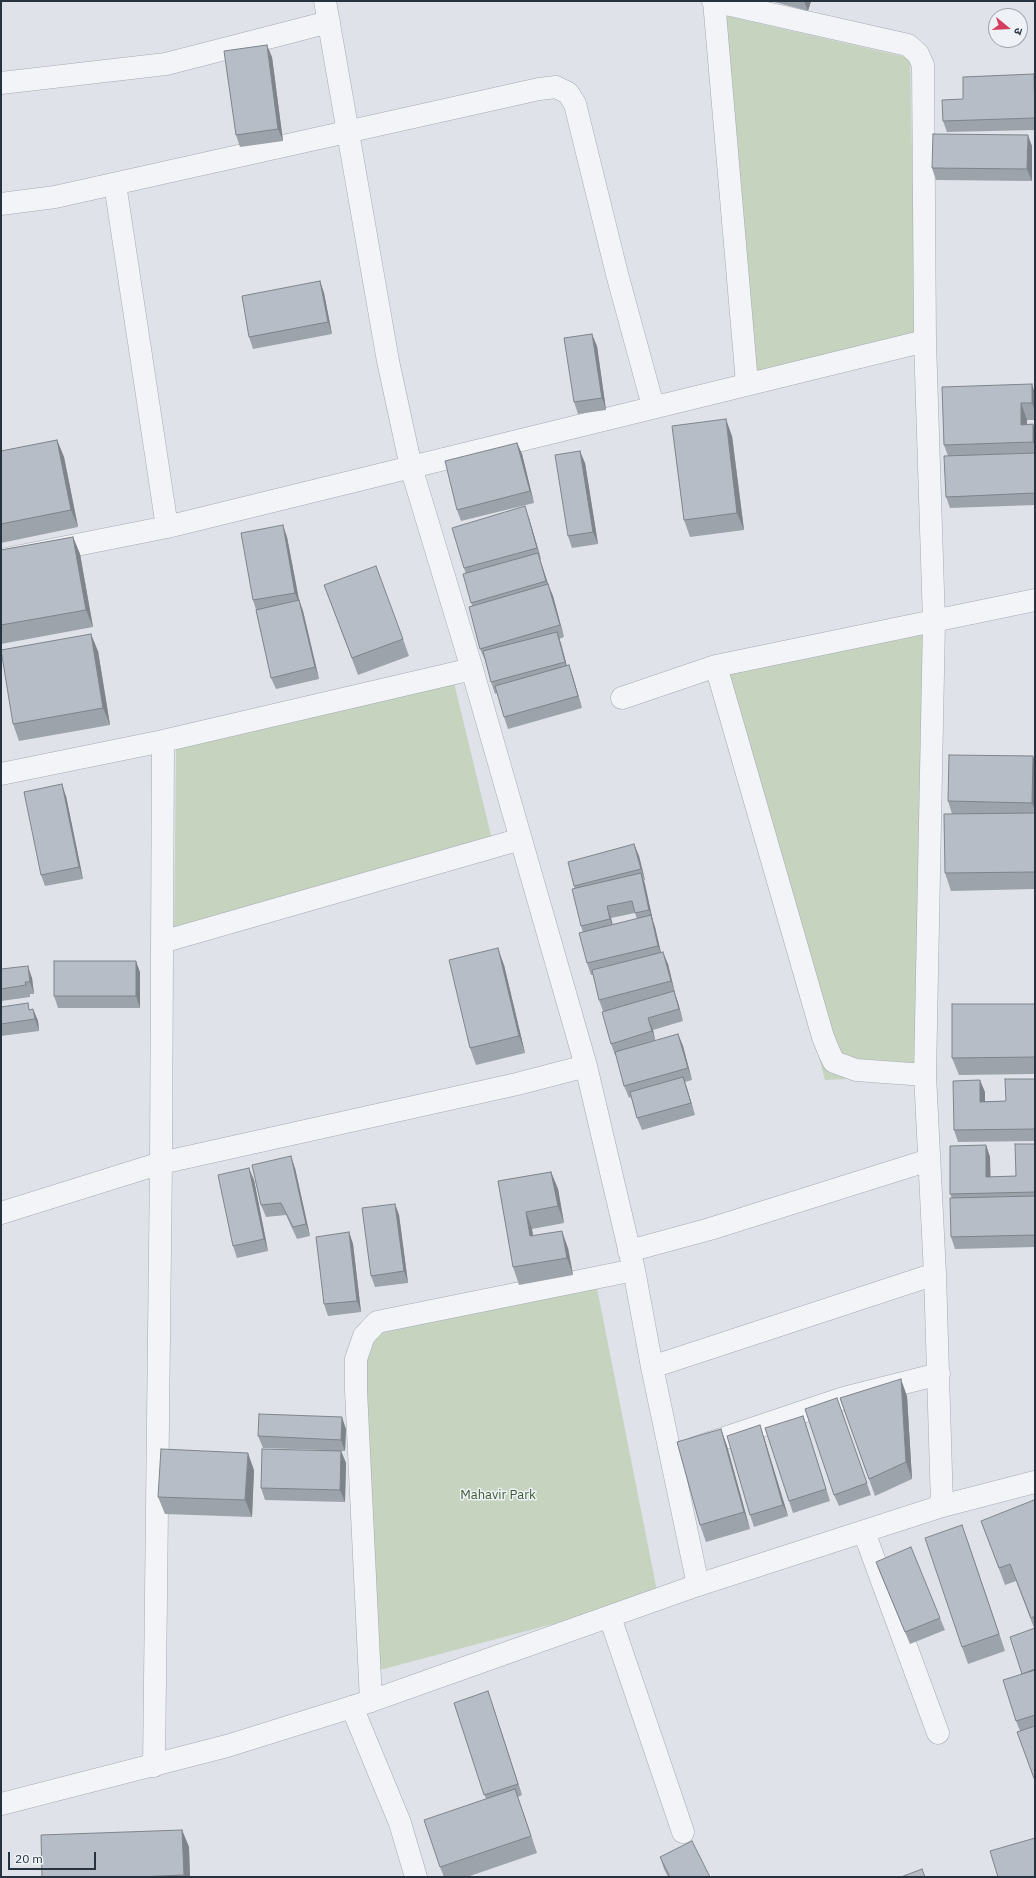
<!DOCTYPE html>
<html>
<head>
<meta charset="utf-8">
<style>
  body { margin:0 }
  #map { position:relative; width:1036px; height:1878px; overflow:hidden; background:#dfe3e9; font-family:"IBM Plex Sans","Noto Sans Devanagari",sans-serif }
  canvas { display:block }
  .frame { position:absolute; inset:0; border:2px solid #273241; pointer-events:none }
  .north { position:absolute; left:988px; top:8px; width:40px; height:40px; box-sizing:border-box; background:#eef2f6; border:1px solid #9ea5ae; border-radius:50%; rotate:108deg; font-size:11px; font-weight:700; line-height:16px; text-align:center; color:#273241 }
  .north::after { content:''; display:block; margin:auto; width:14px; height:18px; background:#d43d5e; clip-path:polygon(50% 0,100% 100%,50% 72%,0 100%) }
  .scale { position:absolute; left:8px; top:1852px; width:88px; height:18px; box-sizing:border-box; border:2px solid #273241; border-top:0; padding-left:5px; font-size:12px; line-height:14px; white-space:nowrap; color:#273241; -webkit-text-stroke:3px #eef2f6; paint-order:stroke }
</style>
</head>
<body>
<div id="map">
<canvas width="1036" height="1878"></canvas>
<div class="frame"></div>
<div class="north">उ</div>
<div class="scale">20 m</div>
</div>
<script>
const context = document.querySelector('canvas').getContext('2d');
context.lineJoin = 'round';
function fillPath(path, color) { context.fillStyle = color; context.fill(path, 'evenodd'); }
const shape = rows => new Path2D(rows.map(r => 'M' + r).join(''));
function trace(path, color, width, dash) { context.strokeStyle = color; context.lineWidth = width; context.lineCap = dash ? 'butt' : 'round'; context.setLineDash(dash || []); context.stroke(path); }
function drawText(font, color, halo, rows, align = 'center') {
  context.font = font + ' "IBM Plex Sans",sans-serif'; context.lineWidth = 3; context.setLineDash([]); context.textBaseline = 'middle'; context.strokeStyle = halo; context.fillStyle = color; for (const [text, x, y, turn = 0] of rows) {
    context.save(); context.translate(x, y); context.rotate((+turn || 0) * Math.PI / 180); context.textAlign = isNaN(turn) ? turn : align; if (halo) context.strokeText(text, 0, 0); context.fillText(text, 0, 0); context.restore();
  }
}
fillPath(shape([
  [718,14,910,58,916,341,757,381],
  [934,622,925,1075,825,1080,716,666],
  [454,683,496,856,174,942,176,749],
  [597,1288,658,1596,361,1675,359,1335]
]), '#c6d3bf');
const minor = shape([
  [325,1,388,361,411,467,472,669,586,1066,634,1270,652,1367,698,1585],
  [713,1,908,45,918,54,923,65,925,341,934,622,925,1075,935,1274,942,1506],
  [714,1,747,383],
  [1,83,166,64,329,22],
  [115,184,167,527],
  [1,204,55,197,539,89,556,87,568,93,575,104,617,274,653,406],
  [1,560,167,527,925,341],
  [716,666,823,1037,830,1054,834,1062,856,1070,925,1075],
  [622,698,716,666,1035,600],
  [1,774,163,741,472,669],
  [162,942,521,839],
  [1,1213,161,1163,517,1084,586,1066],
  [629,1251,710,1229,929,1160],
  [652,1367,935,1274],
  [695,1448,844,1398,939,1374],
  [864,1532,938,1733],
  [610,1617,683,1832],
  [371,1701,356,1390,356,1359,364,1336,377,1322,634,1270],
  [352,1707,400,1823,416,1877],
  [154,1766,161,1163,163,741]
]);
const tertiary = shape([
  [1,1804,227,1746,371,1701,698,1585,942,1506,1035,1482]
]);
trace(minor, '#a4aab3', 23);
trace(tertiary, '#a4aab3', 23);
trace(minor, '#f2f4f7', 22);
trace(tertiary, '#f2f4f7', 22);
fillPath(shape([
  [771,1,811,1,808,11],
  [272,57,283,141,240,147,236,135],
  [1034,74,1035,76,1035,130,947,132,943,121,963,99],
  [1032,146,1032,181,936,180,932,168],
  [320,281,324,293,332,334,253,349,249,337],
  [597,346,606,410,578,414,574,402],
  [1035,393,1035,420,1027,420,1027,424,1033,424,1035,430,1035,505,950,508,946,497,948,456,944,445],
  [732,436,744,530,690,537,684,520],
  [57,440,64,457,78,527,1,543,1,451],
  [517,443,522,454,534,503,461,521,457,510],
  [585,463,598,544,572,548,568,536],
  [529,518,541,559,540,560,548,584,553,596,564,637,559,639,567,666,569,665,573,677,582,708,508,729,504,717,497,693,495,694,491,682,485,660,480,649,466,574,464,568],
  [73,537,80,554,93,627,1,644,1,550],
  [287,537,299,600,303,611,319,679,276,689,271,678,256,610,253,600],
  [324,585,403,639,409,656,358,675],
  [98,651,110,725,19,741,13,724],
  [1035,761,1035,889,951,891,945,873,952,814,948,801],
  [66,796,83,879,45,886,41,875],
  [634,844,639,856,645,880,644,881,653,921,655,927,661,953,668,964,675,993,683,1021,653,1030,655,1041,678,1034,683,1046,692,1080,685,1082,695,1115,642,1130,637,1118,631,1097,629,1098,624,1086,616,1055,615,1055,611,1044,603,1011,599,1000,593,975,591,975,587,963,583,932,581,926,574,886],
  [635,913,637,919,613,925,611,918],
  [504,965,525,1053,476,1065,470,1048],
  [1,969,32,978,34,994,30,994,30,997,1,1001],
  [140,972,140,1008,58,1008,54,996],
  [1035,1004,1035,1074,959,1075,952,1058],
  [1,1007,30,1010,33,1009,38,1021,39,1031,1,1036],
  [1035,1079,1035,1141,958,1142,954,1130,985,1092,985,1101,1006,1101],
  [1035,1144,1035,1247,955,1249,951,1237,952,1198,950,1194,986,1145,990,1157,990,1177,1016,1176],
  [295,1168,310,1236,297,1239,286,1215,266,1217,261,1205],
  [551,1172,558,1189,564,1223,532,1229,533,1236,568,1248,573,1275,519,1285,513,1267,498,1181],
  [254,1180,268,1251,237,1258,233,1246],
  [395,1204,399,1215,408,1283,375,1287,371,1276],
  [349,1232,353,1244,361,1312,328,1316,324,1304],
  [907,1396,912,1479,875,1496,840,1398],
  [837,1398,871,1495,839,1506,834,1495],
  [803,1416,830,1501,793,1513,789,1501],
  [346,1429,345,1451,341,1451,346,1463,345,1502,265,1500,261,1488,323,1450,263,1448,258,1436],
  [721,1429,727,1446,750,1529,706,1542,700,1525],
  [764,1437,788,1516,754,1527,750,1515],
  [254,1470,252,1517,165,1514,158,1497],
  [1035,1503,1035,1782,1020,1731,1016,1721,1034,1628,1016,1581,1005,1585,981,1521],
  [968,1542,1005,1651,968,1664,962,1647],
  [876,1562,940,1618,945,1630,910,1644,880,1573],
  [454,1703,492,1703,522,1795,518,1797,537,1853,467,1877,444,1877,440,1867,486,1799],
  [182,1830,189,1847,190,1877,42,1877],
  [660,1857,710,1877,668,1877,664,1869]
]), '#9da3aa');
fillPath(shape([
  [804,1,811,1,808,11],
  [267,45,272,57,283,141,278,129],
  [1028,135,1032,146,1032,181,1027,169],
  [320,281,324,293,332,334,328,322],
  [592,334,597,346,606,410,602,398],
  [1032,384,1035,393,1035,411,1032,403],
  [1021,403,1027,420,1027,442,1021,425],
  [726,419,732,436,744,530,737,513],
  [1033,424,1035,430,1035,447,1033,442],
  [57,440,64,457,78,527,71,510],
  [517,443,522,454,534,503,530,491],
  [580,451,585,463,598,544,593,532],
  [525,506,529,518,541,559,537,548],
  [283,525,287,537,300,605,295,593],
  [73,537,80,554,93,627,86,610],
  [538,553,542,565,551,593,546,581],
  [548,584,553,596,564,637,560,625],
  [299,600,303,611,319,679,315,667],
  [557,632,561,643,569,674,565,662],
  [91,634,98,651,110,725,103,708],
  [569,665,573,677,582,708,578,696],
  [1033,756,1035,761,1035,810,1032,803],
  [62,784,66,796,83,879,79,867],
  [634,844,639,856,645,880,641,869],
  [641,873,645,884,653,921,649,910],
  [607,906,611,918,614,931,610,919],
  [651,915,655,927,662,957,658,946],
  [498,948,504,965,525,1053,519,1036],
  [663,952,668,964,675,993,671,981],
  [136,961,140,972,140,1008,136,996],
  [28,966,32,978,34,994,30,982],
  [674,991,678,1002,683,1021,679,1009],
  [33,1009,38,1021,39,1031,35,1019],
  [648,1018,653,1030,656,1043,652,1031],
  [678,1034,683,1046,692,1080,688,1068],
  [683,1077,687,1088,695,1115,691,1103],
  [980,1080,985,1092,985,1113,980,1102],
  [986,1145,990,1157,991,1189,986,1177],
  [291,1156,295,1168,310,1236,306,1224],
  [249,1168,254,1180,268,1251,264,1239],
  [551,1172,558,1189,564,1223,558,1206],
  [395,1204,399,1215,408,1283,404,1271],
  [526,1212,532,1229,536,1254,530,1236],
  [562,1231,568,1248,573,1275,567,1258],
  [349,1232,353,1244,361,1312,357,1301],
  [901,1379,907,1396,912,1479,906,1462],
  [803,1416,807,1428,830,1501,826,1489],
  [342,1417,346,1429,345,1451,341,1440],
  [760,1425,764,1437,788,1516,783,1505],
  [721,1429,727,1446,750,1529,744,1512],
  [341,1451,346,1463,345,1502,340,1490],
  [248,1453,254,1470,252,1517,245,1500],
  [962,1525,968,1542,1005,1651,999,1634],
  [488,1691,492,1703,522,1795,518,1784],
  [515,1789,521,1806,537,1853,531,1836],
  [182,1830,189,1847,190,1877,185,1877,184,1875]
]), '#7f848b');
const building = shape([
  [267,45,278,129,236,135,224,51,267,45],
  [1034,74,1035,118,943,121,942,100,963,99,963,77,1034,74],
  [933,134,1028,135,1027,169,932,168,933,134],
  [320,281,328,322,249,337,242,296,320,281],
  [592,334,602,398,574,402,564,338,592,334],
  [1032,384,1032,403,1021,403,1021,425,1033,424,1033,442,944,445,942,387,1032,384],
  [726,419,737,513,684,520,672,426,726,419],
  [57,440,71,510,1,524,1,451,57,440],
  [517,443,530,491,457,510,445,461,517,443],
  [580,451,593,532,568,536,555,455,580,451],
  [1035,453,1035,493,946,497,944,456,1035,453],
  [525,506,537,548,464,568,452,528,525,506],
  [283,525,295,593,253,600,241,533,283,525],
  [73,537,86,610,1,625,1,550,73,537],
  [538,553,546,581,471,603,463,574,538,553],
  [376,566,403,639,352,658,324,585,376,566],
  [548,584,560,625,480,649,469,607,548,584],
  [299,600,315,667,271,678,256,610,299,600],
  [557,632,565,662,491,682,483,651,557,632],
  [91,634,103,708,13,724,1,650,91,634],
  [569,665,578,696,504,717,495,686,569,665],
  [949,755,1033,756,1032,803,948,801,949,755],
  [62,784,79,867,41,875,24,792,62,784],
  [1035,813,1035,872,945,873,944,814,1035,813],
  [634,844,641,869,574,886,568,862,634,844],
  [641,873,649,910,635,913,632,901,607,906,610,919,581,926,572,889,641,873],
  [651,915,658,946,587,963,579,933,651,915],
  [498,948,519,1036,470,1048,449,960,498,948],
  [663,952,671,981,599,1000,592,970,663,952],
  [54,961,136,961,136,996,54,996,54,961],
  [28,966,30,982,25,982,26,985,1,989,1,969,28,966],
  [674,991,679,1009,648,1018,652,1031,611,1044,602,1012,674,991],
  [28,1003,29,1010,33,1009,35,1019,1,1024,1,1007,28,1003],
  [952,1004,1035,1004,1035,1057,952,1058,952,1004],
  [678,1034,688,1068,624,1086,615,1052,678,1034],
  [683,1077,691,1103,637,1118,630,1092,683,1077],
  [1005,1079,1035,1079,1035,1129,954,1130,953,1081,980,1080,980,1102,1006,1101,1005,1079],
  [1015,1144,1035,1144,1035,1192,950,1194,950,1146,986,1145,986,1177,1016,1176,1015,1144],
  [291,1156,306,1224,293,1227,281,1203,261,1205,252,1165,291,1156],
  [249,1168,264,1239,233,1246,218,1175,249,1168],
  [551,1172,558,1206,526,1212,530,1236,562,1231,567,1258,513,1267,498,1181,551,1172],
  [1035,1196,1035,1235,951,1237,950,1198,1035,1196],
  [395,1204,404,1271,371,1276,362,1208,395,1204],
  [349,1232,357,1301,324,1304,316,1237,349,1232],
  [901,1379,906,1462,869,1479,840,1398,901,1379],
  [837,1398,867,1483,834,1495,805,1409,837,1398],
  [259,1414,342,1417,341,1440,258,1436,259,1414],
  [803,1416,826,1489,789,1501,765,1428,803,1416],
  [760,1425,783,1505,750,1515,727,1436,760,1425],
  [721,1429,744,1512,700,1525,677,1442,721,1429],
  [161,1449,248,1453,245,1500,158,1497,161,1449],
  [262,1449,341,1451,340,1490,261,1488,262,1449],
  [1034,1500,1035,1503,1035,1616,1031,1618,1010,1564,999,1568,981,1521,1034,1500],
  [962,1525,999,1634,962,1647,925,1538,962,1525],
  [911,1547,940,1618,905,1632,876,1562,911,1547],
  [1035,1628,1035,1669,1022,1674,1010,1637,1035,1628],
  [1035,1670,1035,1715,1016,1721,1003,1680,1035,1670],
  [488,1691,518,1784,484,1795,454,1703,488,1691],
  [1035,1726,1035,1781,1017,1732,1035,1726],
  [515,1789,531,1836,440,1867,424,1820,515,1789],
  [182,1830,184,1875,137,1877,42,1877,41,1835,182,1830],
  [1035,1838,1035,1877,998,1877,990,1851,1035,1838],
  [692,1841,710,1877,670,1877,660,1857,692,1841],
  [922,1869,925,1877,901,1877,922,1869]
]);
fillPath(building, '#b6bdc6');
trace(building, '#7f848b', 1);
drawText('13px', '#3e5d34', '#eef2f6', [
  ["Mahavir Park",498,1495]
]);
</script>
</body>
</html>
